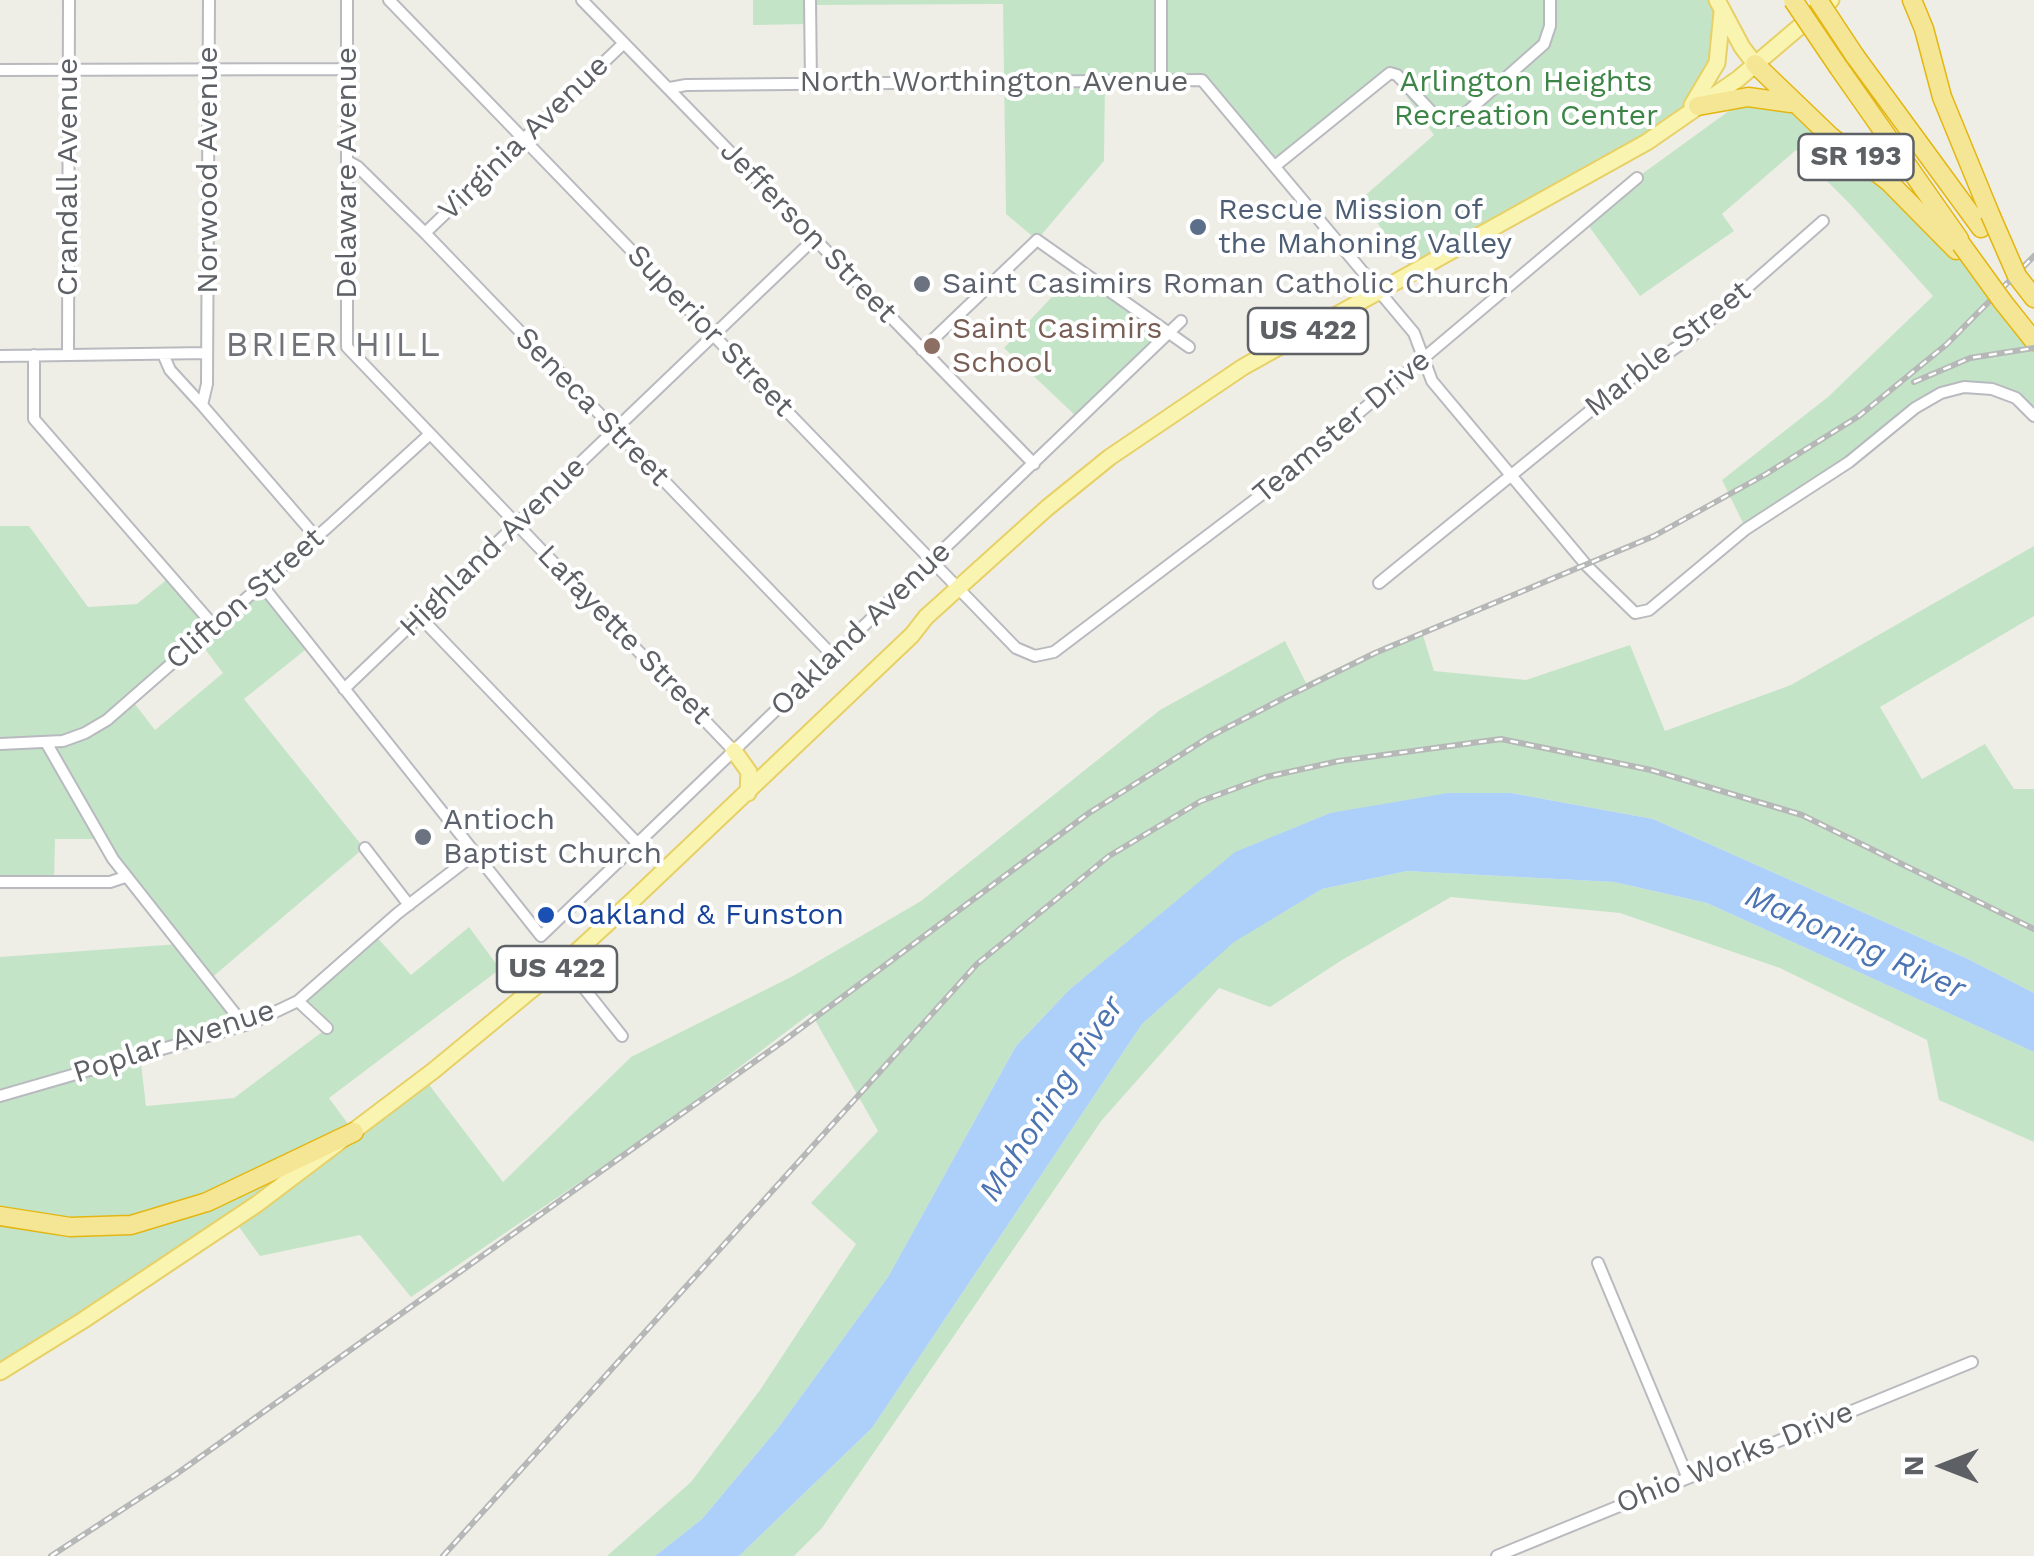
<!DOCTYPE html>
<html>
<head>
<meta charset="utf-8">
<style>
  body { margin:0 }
  #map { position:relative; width:2034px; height:1556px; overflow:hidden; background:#efeee6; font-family:"Work Sans",sans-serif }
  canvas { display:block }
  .north { position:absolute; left:1894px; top:1416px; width:100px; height:100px; -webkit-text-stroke:8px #fff; paint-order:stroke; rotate:270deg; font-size:28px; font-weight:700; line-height:40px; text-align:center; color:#5d6065 }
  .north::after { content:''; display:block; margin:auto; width:35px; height:45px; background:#5d6065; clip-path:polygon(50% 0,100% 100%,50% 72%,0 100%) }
</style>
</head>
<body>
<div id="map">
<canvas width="2034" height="1556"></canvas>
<div class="north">N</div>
</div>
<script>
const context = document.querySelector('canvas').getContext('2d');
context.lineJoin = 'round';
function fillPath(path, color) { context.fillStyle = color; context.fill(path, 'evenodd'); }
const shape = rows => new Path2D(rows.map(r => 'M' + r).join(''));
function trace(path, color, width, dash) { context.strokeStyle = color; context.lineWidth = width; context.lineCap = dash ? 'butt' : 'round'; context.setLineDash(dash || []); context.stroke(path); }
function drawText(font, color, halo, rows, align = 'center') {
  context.font = font + ' "Work Sans",sans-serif'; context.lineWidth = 8; context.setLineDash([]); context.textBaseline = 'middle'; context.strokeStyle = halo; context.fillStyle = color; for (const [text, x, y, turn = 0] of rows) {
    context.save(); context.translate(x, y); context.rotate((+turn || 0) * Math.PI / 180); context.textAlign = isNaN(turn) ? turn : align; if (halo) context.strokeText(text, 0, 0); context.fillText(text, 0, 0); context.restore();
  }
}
fillPath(shape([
  [753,0,1717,0,1721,48,1685,115,1414,272,1360,200,1434,135,1390,73,1275,166,1202,80,1105,80,1104,161,1037,240,1006,214,1003,4,811,5,811,24,753,25],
  [1748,97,1795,104,1925,216,2034,341,2034,416,2016,398,1992,389,1941,393,1849,462,1746,529,1722,480,1828,397,1933,296,1851,205,1796,150,1722,214,1734,231,1640,296,1585,221,1620,190],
  [1078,269,1169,333,1079,419,1004,348],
  [0,526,29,526,88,607,137,604,171,576,215,625,262,585,310,646,244,699,364,848,209,980,244,1025,140,1055,146,1106,234,1098,326,1029,298,1001,374,934,411,975,469,927,500,969,329,1098,354,1132,424,1078,503,1182,631,1057,793,976,921,901,1160,710,1285,641,1306,683,1390,643,1422,632,1434,671,1526,680,1630,645,1665,731,1791,685,2034,546,2034,616,1880,707,1922,779,1985,744,2014,789,2034,789,2034,993,1968,959,1653,819,1511,793,1330,813,1236,852,1069,990,1016,1046,888,1277,778,1428,702,1519,655,1556,607,1556,691,1482,760,1390,856,1244,811,1203,878,1131,811,1013,655,1131,411,1297,360,1235,260,1256,234,1220,0,1372,0,1220,66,1232,121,1231,198,1205,128,1219,94,1221,0,1209,0,957,179,944,125,877,101,839,55,839,54,882,0,882],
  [199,641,223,673,155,730,131,699],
  [1407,871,1614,882,1707,903,2034,1052,2034,1142,1939,1100,1927,1040,1780,968,1620,913,1451,897,1342,960,1270,1007,1219,988,1102,1120,822,1528,794,1556,739,1556,872,1428,1142,1024,1234,941,1322,889]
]), '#c4e4c8');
fillPath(shape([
  [1448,793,1511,793,1653,819,1968,959,2034,993,2034,1052,1707,903,1614,882,1407,871,1322,889,1234,942,1142,1024,872,1428,739,1556,655,1556,702,1519,778,1428,888,1277,1016,1046,1069,990,1235,852,1330,813]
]), '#acd0f9');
const minor = shape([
  [209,0,207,384,202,405,316,537],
  [347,0,347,347,734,751],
  [389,0,1016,648,1035,656,1054,652,1265,492,1637,178],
  [582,0,1034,464],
  [810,0,811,83],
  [0,70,347,69],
  [1161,79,1161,0],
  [670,88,686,85,1202,80,1414,333,1432,381,1587,566,1635,613,1649,610,1746,529,1849,462,1915,408,1941,393,1964,387,1992,389,2016,398,2034,416],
  [347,161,358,167,425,233,833,656],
  [1275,166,1390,73,1397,75,1440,121,1458,120,1544,44,1550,26,1550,0],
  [425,233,624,43],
  [922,350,1037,240,1189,347],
  [68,354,69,0],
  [163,354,170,370,202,405],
  [34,355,34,419,214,626],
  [0,356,207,353],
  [1379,583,1622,385,1691,337,1823,221],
  [262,585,541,936,1181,321],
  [420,617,638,844],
  [344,689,814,239],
  [0,744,63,741,85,733,107,720,329,526,430,434],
  [47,744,113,859,244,1025],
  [365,848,409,905],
  [0,882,110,882,125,877],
  [564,963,622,1036],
  [298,1001,327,1028],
  [0,1096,252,1023,298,1001,398,913,476,853],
  [1598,1263,1687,1476],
  [1497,1556,1972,1362]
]);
const primary = shape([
  [1717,0,1742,47,1755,64],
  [1692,105,1717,63,1722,12],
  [734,751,749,772,748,793],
  [0,1372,82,1321,257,1204,433,1071,564,963,632,901,912,635,926,617,1047,508,1110,457,1243,367,1647,142,1738,79,1831,0]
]);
const motorway = shape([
  [1912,0,1924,29,1942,97,1990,214],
  [1855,56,1981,228],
  [1755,64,1830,136,1889,182,1956,250],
  [1839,68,1959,239],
  [1698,106,1748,97,1791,103],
  [2017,276,2034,298],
  [2003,302,2034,341],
  [0,1216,70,1227,131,1225,207,1202,354,1132]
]);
trace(minor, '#b8babf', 14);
trace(primary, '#e7d066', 19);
trace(motorway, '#e4b611', 21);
trace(minor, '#fff', 10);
trace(primary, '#f9f4b0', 15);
trace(motorway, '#f5e696', 18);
const rail = shape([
  [1914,382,1970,358,2034,348],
  [51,1556,175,1475,785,1040,1089,813,1209,737,1286,697,1375,653,1654,536,1766,474,1859,416,1947,344,2034,256],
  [443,1556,977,964,1109,856,1201,801,1266,777,1339,761,1501,739,1651,770,1802,815,2034,929]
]);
trace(rail, '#b6b7b7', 6);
trace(rail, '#fff', 2.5, [8]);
const motorwayBridge = shape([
  [1793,0,1839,68],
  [1818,0,1855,56],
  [1990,214,2017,276],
  [1961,244,2003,302]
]);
trace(motorwayBridge, '#e4b611', 21, []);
trace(motorwayBridge, '#f5e696', 18);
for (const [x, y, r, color] of [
  [1198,227,10,"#5c6f8a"],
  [922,284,10,"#6b7280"],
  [932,346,10,"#8d6e63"],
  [423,837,10,"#6b7280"],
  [546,915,10,"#1a4fb4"]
]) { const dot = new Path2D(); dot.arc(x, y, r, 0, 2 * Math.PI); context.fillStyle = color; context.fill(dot); trace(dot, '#fff', 4); }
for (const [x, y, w] of [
  [1856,157,115],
  [1308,331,120],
  [557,969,120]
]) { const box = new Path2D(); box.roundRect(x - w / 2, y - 23, w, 46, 8); context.fillStyle = '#fff'; context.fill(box); trace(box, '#5d6065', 2.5); }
drawText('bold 28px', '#5d6065', null, [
  ["SR 193",1856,157],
  ["US 422",1308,331],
  ["US 422",557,969]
]);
drawText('30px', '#5d6065', '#fff', [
  ["North Worthington Avenue",994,82],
  ["Virginia Avenue",524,138,-44],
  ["Norwood Avenue",208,170,-90],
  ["Delaware Avenue",347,173,-90],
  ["Crandall Avenue",68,177,-90],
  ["Jefferson Street",808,232,46],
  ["Superior Street",710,331,46],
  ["Marble Street",1668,349,-38],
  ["Seneca Street",592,407,46],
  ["Teamster Drive",1342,427,-40],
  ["Highland Avenue",493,547,-44],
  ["Clifton Street",245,599,-41],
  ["Oakland Avenue",861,629,-44],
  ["Lafayette Street",624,635,46],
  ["Poplar Avenue",174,1042,-18],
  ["Ohio Works Drive",1735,1458,-22]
]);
drawText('30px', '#3d8547', '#fff', [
  ["Arlington Heights",1526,82],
  ["Recreation Center",1526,116]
]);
drawText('30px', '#4e5e75', '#fff', [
  ["Rescue Mission of",1218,210],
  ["the Mahoning Valley",1218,244]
], 'left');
drawText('30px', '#5b616d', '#fff', [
  ["Saint Casimirs Roman Catholic Church",942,284],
  ["Antioch",443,820],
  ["Baptist Church",443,854]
], 'left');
drawText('30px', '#785e54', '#fff', [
  ["Saint Casimirs",952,329],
  ["School",952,363]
], 'left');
drawText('30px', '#164399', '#fff', [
  ["Oakland & Funston",566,915]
], 'left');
drawText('italic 32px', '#4c74b2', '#fff', [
  ["Mahoning River",1855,943,24],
  ["Mahoning River",1052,1099,-57]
]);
context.letterSpacing = '2.5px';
drawText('35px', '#6f7277', '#fff', [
  ["BRIER HILL",334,346]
]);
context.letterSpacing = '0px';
</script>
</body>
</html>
